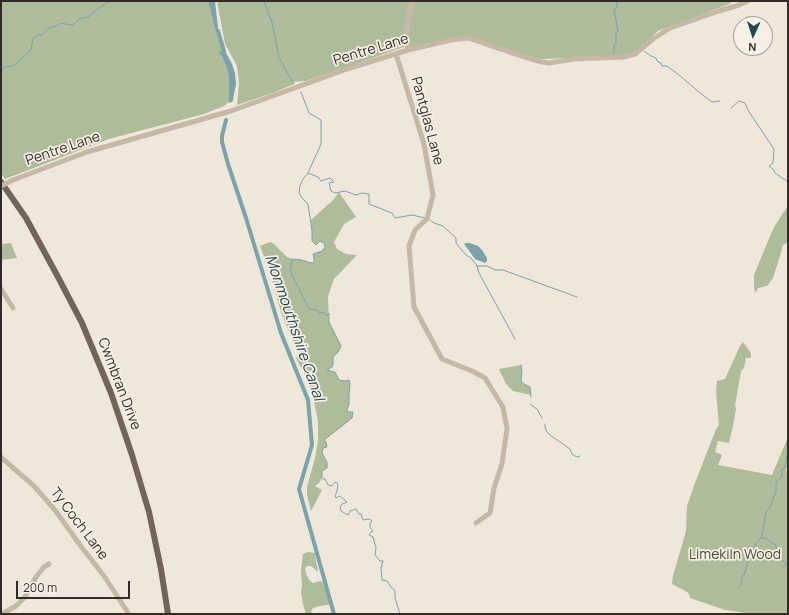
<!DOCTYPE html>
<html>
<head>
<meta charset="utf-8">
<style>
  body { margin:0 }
  #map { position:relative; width:789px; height:615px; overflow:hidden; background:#efe7d9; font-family:Manrope,sans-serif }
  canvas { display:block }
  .frame { position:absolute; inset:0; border:2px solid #322b26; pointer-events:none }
  .north { position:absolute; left:733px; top:16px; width:40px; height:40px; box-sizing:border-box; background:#f7f0e5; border:1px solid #a8a199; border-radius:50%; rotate:183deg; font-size:11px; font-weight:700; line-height:16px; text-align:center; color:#322b26 }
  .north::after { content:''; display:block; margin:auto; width:14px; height:18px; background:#204850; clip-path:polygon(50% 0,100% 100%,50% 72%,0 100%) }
  .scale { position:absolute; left:16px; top:581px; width:114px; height:18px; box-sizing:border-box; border:2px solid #322b26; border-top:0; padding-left:5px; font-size:12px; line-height:14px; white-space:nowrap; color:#322b26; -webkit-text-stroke:3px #f7f0e5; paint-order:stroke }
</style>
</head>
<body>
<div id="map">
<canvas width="789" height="615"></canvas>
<div class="frame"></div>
<div class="north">N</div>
<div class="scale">200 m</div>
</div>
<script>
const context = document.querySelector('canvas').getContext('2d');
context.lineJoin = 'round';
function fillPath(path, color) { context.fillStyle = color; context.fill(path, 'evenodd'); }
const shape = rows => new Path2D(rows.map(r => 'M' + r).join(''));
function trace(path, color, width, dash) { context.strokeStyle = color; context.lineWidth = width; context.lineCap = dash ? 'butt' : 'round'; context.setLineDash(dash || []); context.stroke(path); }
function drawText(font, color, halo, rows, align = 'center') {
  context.font = font + ' Manrope,sans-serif'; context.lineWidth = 3.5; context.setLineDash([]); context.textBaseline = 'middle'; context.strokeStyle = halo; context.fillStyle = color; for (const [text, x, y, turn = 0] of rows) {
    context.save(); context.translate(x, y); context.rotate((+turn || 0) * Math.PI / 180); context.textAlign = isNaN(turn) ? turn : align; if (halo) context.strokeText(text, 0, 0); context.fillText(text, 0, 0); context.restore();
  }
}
fillPath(shape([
  [1,1,208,1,215,29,219,36,222,48,222,52,220,54,222,56,228,72,229,83,229,102,224,106,204,114,109,139,5,179,1,173],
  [217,1,410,1,405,28,404,47,306,81,293,82,294,84,273,93,237,105,239,83,237,66,225,44],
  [414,1,728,1,732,3,658,31,639,49,631,53,621,56,542,59,530,57,470,37,410,47,408,41,408,33],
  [339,192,356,217,344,224,334,242,337,249,346,254,357,255,334,279,328,296,329,322,341,346,338,352,333,357,333,364,332,367,327,370,335,372,339,380,345,381,349,380,350,384,349,395,349,404,347,410,348,412,353,412,352,418,324,440,326,442,327,447,323,448,322,453,327,462,327,468,322,471,322,475,320,482,315,486,322,490,311,511,307,495,307,487,315,458,318,440,318,421,312,392,305,375,296,358,301,355,294,344,281,312,270,273,260,246,270,242,274,244,287,257,292,259,302,260,311,263,314,263,314,259,313,254,322,251,325,247,324,243,320,241,316,245,312,241,312,231,311,220,333,200],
  [787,207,788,208,788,242,783,245,780,256,773,278,767,286,758,288,756,293,754,289,754,275,758,265,774,227],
  [11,243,17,258,1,260,1,244],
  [743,342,751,353,751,358,746,358,744,368,741,371,735,406,736,408,733,426,729,443,718,441,715,452,722,455,718,465,772,475,788,437,788,462,786,470,788,475,788,614,752,614,725,610,690,598,689,594,687,592,672,584,673,576,686,531,687,506,695,483,716,429,719,425,716,391,717,381,725,379,740,346],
  [521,365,522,371,521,381,524,384,530,387,531,395,513,391,506,384,499,369],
  [308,552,315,553,316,562,318,570,317,571,311,566,307,566,305,568,306,574,310,581,313,583,320,581,323,582,330,604,327,605,320,606,313,608,311,611,312,614,306,614,303,604,301,592,302,587,301,570,303,554]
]), '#aebc9b');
fillPath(shape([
  [208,1,215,1,219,36,215,29],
  [222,48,225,51,232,64,235,73,236,84,234,94,233,101,230,103,229,102,229,83,228,72,222,56,219,53,219,51,222,52],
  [466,243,470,243,478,246,482,250,487,258,487,261,485,263,475,259,464,244]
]), '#7ba3a9');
trace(shape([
  [264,1,272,22,279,58,294,84],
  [644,51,651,56,656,58,658,62,661,63,662,66,667,66,679,75,699,92,712,102,720,101],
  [614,55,614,46,616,45,616,33,618,31,614,10,617,8,617,1],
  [1,71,5,67,12,66,17,63,31,50,33,38,39,35,42,35,50,27,54,27,61,23,70,25,74,24,79,19,88,17,95,11,110,1],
  [301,92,309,113,321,120,321,144,308,173,318,177,321,181,330,178,334,182,329,183,331,191,335,193,345,191,356,195,362,193,369,194,369,204,392,213,395,218,412,215,425,218],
  [731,108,739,101,745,103,749,112,774,149,773,163,769,166,774,170,775,173,788,182],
  [308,173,303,179,300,186,299,193,302,198,308,204,312,231,312,241,316,245,320,241,324,243,325,247,322,251,313,254,314,259,314,263,307,262,302,260,292,259,290,271,307,305,310,310,315,309,320,313,324,312,326,316,329,313,329,322,341,346,338,352,333,357,333,364,332,367,327,370,335,372,339,380,345,381,349,380,350,384,349,395,349,404,347,410,348,412,353,412,352,418,324,440,326,442,327,447,323,448,322,453,327,462,327,468,322,471,322,479,325,479,328,485,332,486,335,482,337,483,338,485,337,491,335,496,336,498,340,496,347,502,342,504,340,507,341,511,348,515,350,511,356,509,359,514,361,514,363,520,369,519,372,521,370,524,370,527,373,531,371,532,369,535,373,537,376,548,375,555,380,561,383,561,381,568,382,580,387,581,391,587,395,591,395,598,400,614],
  [430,220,434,223,443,226,456,238,456,243,466,255,471,258,477,266,479,273,515,339],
  [477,266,487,266,495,270,503,270,577,297],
  [521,365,522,371,521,381,524,384,530,387,531,397],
  [530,404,538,410,539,413,542,418],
  [545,424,545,427,547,432,550,435,570,449,572,454,575,456,577,457,580,456],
  [762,538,765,538,776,545,777,554,780,558,788,566],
  [738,588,741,584,742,577,744,575,747,565,749,554,753,551,756,543,761,538,763,530,766,512,770,507,773,498,776,492,776,482,782,477,782,470,785,467,788,449]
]), '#7ba3a9', 1);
trace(shape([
  [218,31,224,51],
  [226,120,222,136,222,142,228,164,246,218,281,333,308,400,312,445,299,489,334,614]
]), '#7ba3a9', 4);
trace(shape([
  [408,50,406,42,406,30,412,1],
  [396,54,424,144,433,195,427,219,415,230,409,246,414,307,442,359,472,371,485,378,503,407,507,429,502,464,494,488,490,513,476,523],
  [13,180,87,152,231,111,347,69,408,50,451,40,468,38,521,56,542,62,549,63,574,59,624,57,635,54,653,39,670,28,719,11,739,5,748,1],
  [1,289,13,308],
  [1,457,12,467,34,486,55,510,80,545,104,576,129,614],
  [2,614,16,606,25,597,36,577,44,567,49,564]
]), '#c5b8a6', 5);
trace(shape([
  [1,182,26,218,58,277,82,323,111,393,132,455,149,512,161,569,168,614]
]), '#736459', 6);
trace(shape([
  [1,186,13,180]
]), '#c5b8a6', 5);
drawText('14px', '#322b26', '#f7f0e5', [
  ["Pentre Lane",371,50,-17],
  ["Pantglas Lane",427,121,75],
  ["Pentre Lane",63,149,-19],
  ["Cwmbran Drive",119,384,69],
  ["Ty Coch Lane",79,524,53]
]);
drawText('14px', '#3f4e2c', '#f7f0e5', [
  ["Limekiln Wood",735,555]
]);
drawText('italic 15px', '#204850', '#f7f0e5', [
  ["Monmouthshire Canal",294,328,71]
]);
</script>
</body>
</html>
